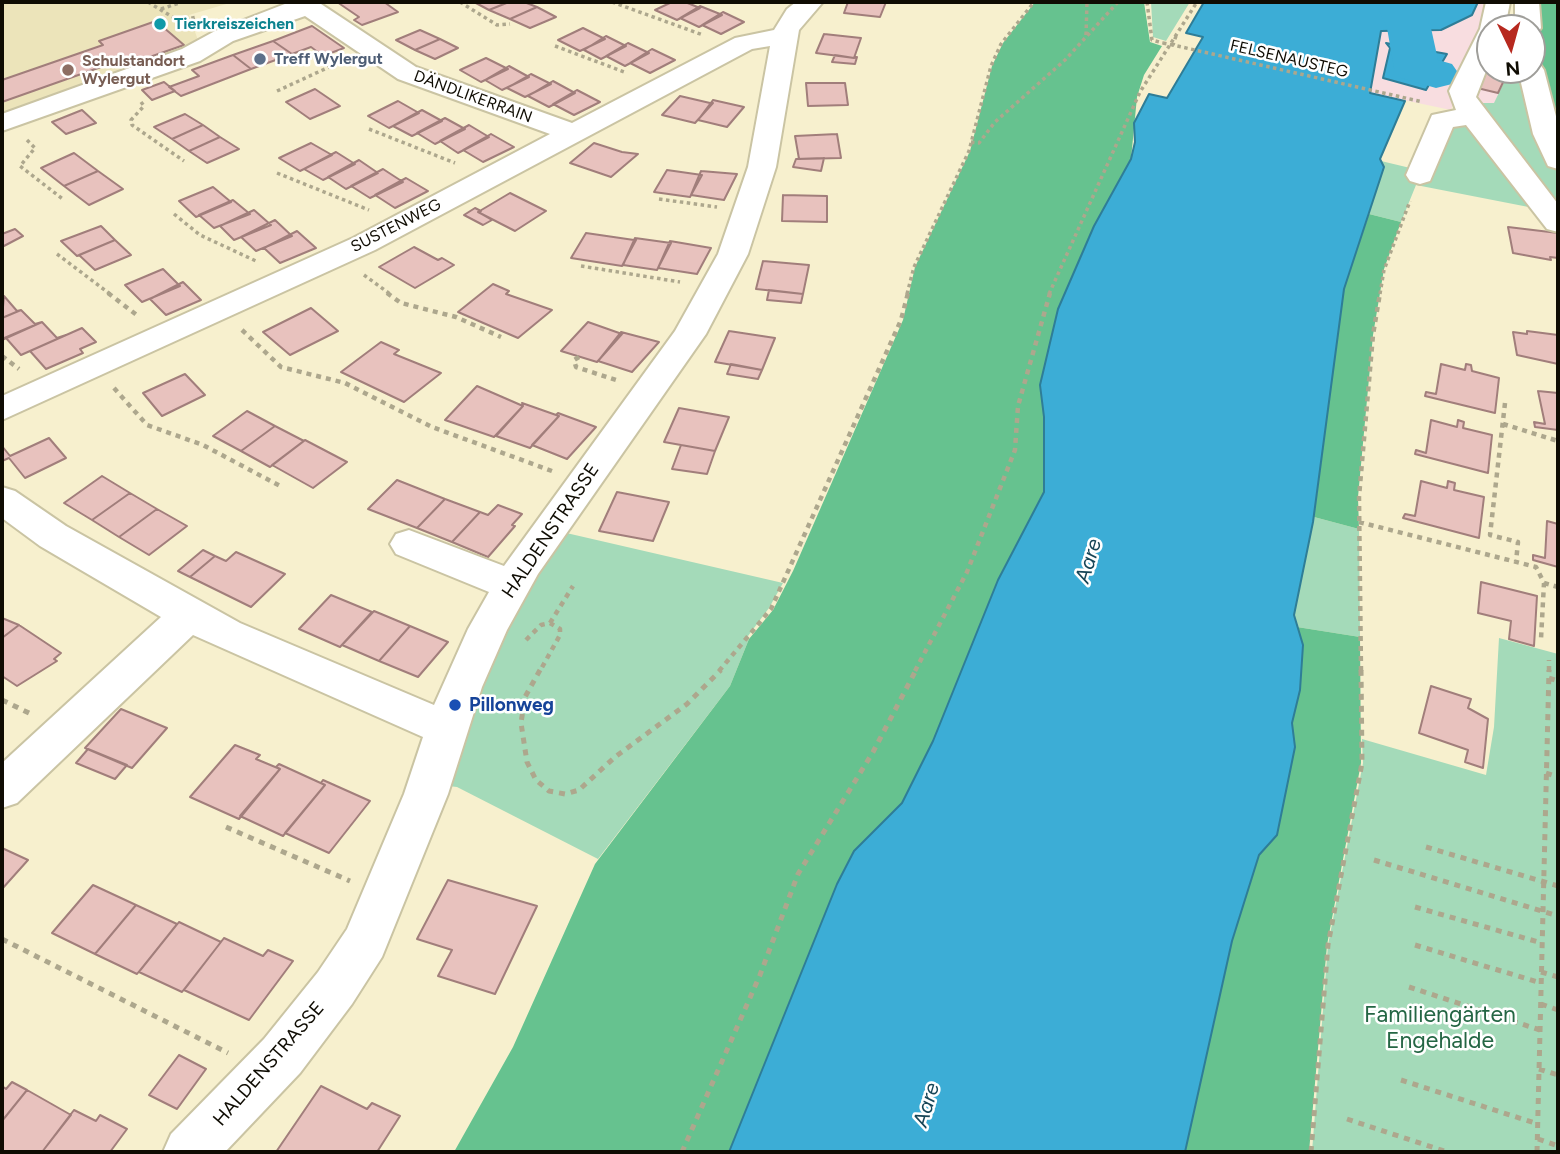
<!DOCTYPE html>
<html>
<head>
<meta charset="utf-8">
<style>
  body { margin:0 }
  #map { position:relative; width:1560px; height:1154px; overflow:hidden; background:#f7f0ce; font-family:Figtree,sans-serif }
  canvas { display:block }
  .frame { position:absolute; inset:0; border:4px solid #0f0c03; pointer-events:none }
  .north { position:absolute; left:1476px; top:14px; width:70px; height:70px; box-sizing:border-box; background:#fff; border:2px solid #9f9e9a; border-radius:50%; rotate:175deg; font-size:19px; font-weight:700; line-height:28px; text-align:center; color:#0f0c03 }
  .north::after { content:''; display:block; margin:auto; width:24px; height:32px; background:#b7291f; clip-path:polygon(50% 0,100% 100%,50% 72%,0 100%) }
</style>
</head>
<body>
<div id="map">
<canvas width="1560" height="1154"></canvas>
<div class="frame"></div>
<div class="north">N</div>
</div>
<script>
const context = document.querySelector('canvas').getContext('2d');
context.lineJoin = 'round';
function fillPath(path, color) { context.fillStyle = color; context.fill(path, 'evenodd'); }
const shape = rows => new Path2D(rows.map(r => 'M' + r).join(''));
function trace(path, color, width, dash) { context.strokeStyle = color; context.lineWidth = width; context.lineCap = dash ? 'butt' : 'round'; context.setLineDash(dash || []); context.stroke(path); }
function drawText(font, color, halo, rows, align = 'center') {
  context.font = font + ' Figtree,sans-serif'; context.lineWidth = 5; context.setLineDash([]); context.textBaseline = 'middle'; context.strokeStyle = halo; context.fillStyle = color; for (const [text, x, y, turn = 0] of rows) {
    context.save(); context.translate(x, y); context.rotate((+turn || 0) * Math.PI / 180); context.textAlign = isNaN(turn) ? turn : align; if (halo) context.strokeText(text, 0, 0); context.fillText(text, 0, 0); context.restore();
  }
}
fillPath(shape([
  [2,2,233,2,189,15,199,43,2,118]
]), '#ece4ba');
fillPath(shape([
  [1477,3,1506,8,1490,28,1490,70,1507,76,1494,104,1453,103,1451,110,1370,93,1381,30,1441,30,1472,15]
]), '#f8dde0');
fillPath(shape([
  [1151,2,1190,2,1166,41,1153,37],
  [1497,70,1530,70,1546,134,1558,162,1558,222,1549,211,1416,185,1401,222,1369,214,1384,167,1381,161,1427,172,1446,144,1448,129,1477,103,1494,103,1507,76],
  [1314,517,1359,529,1360,637,1297,627,1294,615],
  [549,529,783,583,769,608,748,636,749,639,730,686,598,859,457,787,431,784],
  [1499,638,1558,654,1558,1152,1312,1152,1328,945,1363,763,1362,739,1486,775,1494,727]
]), '#a4dab9');
fillPath(shape([
  [1035,2,1144,2,1150,42,1162,46,1144,75,1137,97,1131,159,1094,226,1058,309,1040,385,1044,417,1044,492,998,580,933,741,902,803,854,851,837,884,729,1152,454,1152,513,1047,595,864,730,686,749,639,773,610,793,571,903,320,915,267,970,151,992,66,1003,43],
  [1528,2,1558,2,1558,158,1548,134,1532,70,1532,28,1529,28],
  [1369,214,1401,222,1384,269,1373,335,1358,497,1359,529,1314,517,1344,289],
  [1297,627,1360,637,1361,763,1327,945,1309,1152,1185,1152,1232,941,1259,855,1277,834,1295,747,1292,723,1300,690,1303,645]
]), '#66c28f');
const water = shape([
  [1204,2,1478,2,1472,15,1441,30,1381,31,1370,93,1405,101,1380,159,1384,167,1344,289,1313,522,1294,615,1303,645,1300,690,1292,723,1295,747,1277,835,1259,855,1232,941,1185,1152,729,1152,837,884,854,851,902,803,933,741,998,580,1044,492,1044,417,1040,385,1058,309,1094,226,1131,159,1135,142,1134,123,1149,94,1167,98,1203,37,1186,33,1204,2],
  [1386,43,1447,54,1426,90,1383,78,1390,48,1386,43]
]);
fillPath(water, '#3cadd6');
trace(water, '#2e7d97', 2);
fillPath(shape([
  [1375,2,1417,2,1431,28,1438,60,1452,64,1459,74,1452,84,1436,88,1401,78,1394,68,1387,28,1375,2]
]), '#3cadd6');
const building = shape([
  [337,2,384,2,398,12,362,25,354,20,359,17,337,2],
  [474,2,509,2,489,10,474,2],
  [509,2,524,2,537,7,510,19,489,10,509,2],
  [672,2,685,2,700,8,677,20,655,10,672,2],
  [848,2,886,2,880,17,844,13,848,2],
  [700,6,720,14,722,15,699,27,680,18,700,6],
  [537,7,556,17,530,28,510,19,537,7],
  [723,12,744,22,721,34,702,25,723,12],
  [156,21,184,45,124,66,118,61,2,102,2,80,103,45,99,41,156,21],
  [312,26,344,48,323,56,311,47,292,54,273,41,312,26],
  [583,28,605,39,580,51,558,40,583,28],
  [420,30,440,39,415,50,396,40,420,30],
  [824,34,861,38,854,58,816,53,824,34],
  [606,36,626,46,601,59,584,50,606,36],
  [440,39,458,48,435,59,415,50,440,39],
  [273,41,292,54,251,69,233,55,273,41],
  [628,43,649,53,625,66,606,56,628,43],
  [652,49,675,60,650,73,630,63,652,49],
  [233,55,251,69,181,96,169,87,199,76,192,70,233,55],
  [835,55,854,58,857,57,855,64,832,62,835,55],
  [486,58,508,69,481,82,460,70,486,58],
  [509,66,529,77,502,90,485,80,509,66],
  [1481,70,1506,76,1498,93,1473,87,1481,70],
  [531,74,551,84,525,97,507,88,531,74],
  [553,81,575,93,549,107,528,96,553,81],
  [164,82,175,91,152,100,142,90,164,82],
  [806,83,845,83,848,105,808,106,806,83],
  [315,89,340,106,310,119,286,102,315,89],
  [577,90,600,102,574,115,553,104,577,90],
  [680,96,710,103,713,103,695,123,662,115,680,96],
  [713,100,744,107,727,127,698,120,713,100],
  [398,101,419,113,389,128,368,116,398,101],
  [82,110,96,123,66,134,52,122,82,110],
  [422,110,442,121,412,136,393,126,422,110],
  [185,114,203,125,172,139,154,127,185,114],
  [445,118,465,129,435,144,417,133,445,118],
  [203,125,220,137,189,151,172,139,203,125],
  [469,125,489,137,458,153,440,141,469,125],
  [491,134,514,147,483,162,463,150,491,134],
  [837,134,841,158,799,159,795,136,837,134],
  [220,137,239,149,207,163,189,151,220,137],
  [311,143,332,155,300,171,279,158,311,143],
  [594,143,622,152,638,154,611,177,570,163,594,143],
  [336,152,355,164,323,180,304,169,336,152],
  [74,153,98,171,64,186,41,168,74,153],
  [824,158,821,171,793,167,796,159,824,158],
  [359,160,378,173,346,189,328,177,359,160],
  [383,169,403,182,370,198,351,186,383,169],
  [667,170,702,175,690,197,654,192,667,170],
  [98,171,123,189,89,205,64,186,98,171],
  [701,171,737,174,724,200,691,195,701,171],
  [406,178,428,191,395,208,375,195,406,178],
  [213,187,231,202,196,217,179,201,213,187],
  [510,193,546,211,515,231,478,212,510,193],
  [783,195,827,196,827,222,782,221,783,195],
  [233,200,250,214,214,228,199,215,233,200],
  [475,208,481,211,478,212,492,220,483,225,464,215,475,208],
  [254,210,271,225,234,240,220,226,254,210],
  [275,220,292,236,256,251,241,237,275,220],
  [101,226,115,240,77,256,61,241,101,226],
  [1508,227,1558,233,1558,258,1550,257,1551,260,1513,253,1508,227],
  [15,229,23,236,2,247,2,234,15,229],
  [297,231,316,248,280,263,264,248,297,231],
  [586,233,634,240,636,240,622,266,571,258,586,233],
  [635,238,671,243,657,270,623,265,635,238],
  [115,240,131,255,95,270,79,255,115,240],
  [670,241,711,248,697,274,658,268,670,241],
  [414,247,438,260,442,258,454,265,415,288,379,267,414,247],
  [763,261,809,265,803,294,756,289,763,261],
  [163,269,180,286,142,302,125,285,163,269],
  [183,282,201,300,166,315,150,299,183,282],
  [493,284,509,291,506,294,552,310,518,338,458,312,493,284],
  [769,290,803,294,801,303,767,300,769,290],
  [4,296,17,311,21,310,2,318,4,296],
  [311,308,338,331,290,355,263,332,311,308],
  [21,310,35,324,42,322,2,339,2,318,21,310],
  [42,322,57,338,66,335,21,355,6,338,2,340,42,322],
  [588,322,622,334,597,362,561,351,588,322],
  [82,328,96,342,80,349,83,353,46,369,30,351,21,355,82,328],
  [729,331,775,338,762,370,715,362,729,331],
  [1527,331,1558,335,1558,364,1517,355,1513,332,1527,334,1527,331],
  [621,332,659,342,632,372,598,361,621,332],
  [381,342,399,350,394,354,441,373,404,402,341,372,381,342],
  [731,364,762,370,758,379,727,374,731,364],
  [1441,364,1465,370,1466,364,1471,365,1472,371,1499,378,1495,413,1425,396,1426,392,1436,394,1441,364],
  [185,374,205,395,162,416,143,393,185,374],
  [477,386,523,406,494,437,445,420,477,386],
  [1538,391,1558,393,1558,430,1535,427,1534,422,1545,424,1538,391],
  [522,403,559,416,530,448,496,436,523,406,522,403],
  [679,408,729,417,715,451,664,442,679,408],
  [247,411,275,426,241,451,213,436,247,411],
  [558,413,596,427,567,459,532,445,559,416,556,415,558,413],
  [1431,420,1457,427,1458,420,1464,422,1463,428,1492,435,1488,473,1415,454,1416,450,1426,453,1431,420],
  [275,426,304,441,270,467,241,451,275,426],
  [49,438,66,458,25,478,9,458,2,461,2,446,10,456,49,438],
  [305,440,347,462,313,488,272,465,305,440],
  [681,445,715,451,707,474,672,469,681,445],
  [102,476,130,493,92,520,64,503,102,476],
  [397,480,445,499,417,528,368,509,397,480],
  [1421,481,1447,488,1448,481,1455,483,1454,490,1484,497,1479,538,1403,518,1405,514,1415,516,1421,481],
  [617,492,669,502,653,541,599,531,617,492],
  [130,493,157,509,119,537,92,520,130,493],
  [445,499,480,512,452,542,417,528,445,499],
  [498,505,522,514,512,525,515,526,488,557,452,542,480,512,488,515,498,505],
  [157,509,187,526,149,555,119,537,157,509],
  [1547,521,1558,524,1558,567,1533,560,1533,555,1545,558,1547,521],
  [203,550,215,556,190,577,178,571,203,550],
  [236,552,285,574,251,607,190,577,215,556,226,561,236,552],
  [1481,582,1537,596,1534,646,1509,639,1511,621,1478,613,1481,582],
  [331,595,372,612,340,647,299,629,331,595],
  [374,611,410,626,379,661,342,645,374,611],
  [2,618,19,625,2,638,2,618],
  [19,625,61,653,54,659,57,661,17,686,2,676,2,638,19,625],
  [410,626,448,642,418,677,379,661,410,626],
  [1431,686,1471,699,1468,708,1488,719,1483,768,1465,762,1468,750,1419,733,1431,686],
  [121,709,167,728,132,768,85,748,121,709],
  [235,745,260,755,256,759,280,769,239,819,190,797,235,745],
  [88,749,127,765,115,779,76,763,88,749],
  [279,764,325,785,283,836,240,816,280,769,276,767,279,764],
  [323,780,370,801,329,853,285,833,325,785,321,783,323,780],
  [2,848,28,860,2,889,2,848],
  [448,880,537,906,495,994,438,976,452,950,417,939,448,880],
  [93,885,136,905,95,954,52,933,93,885],
  [136,905,177,924,137,974,95,954,136,905],
  [179,922,221,942,182,992,139,972,179,922],
  [224,938,263,956,268,950,293,961,249,1020,184,990,224,938],
  [179,1055,206,1069,177,1109,149,1095,179,1055],
  [12,1082,27,1090,2,1121,2,1086,6,1089,12,1082],
  [321,1086,367,1109,372,1103,400,1116,377,1152,276,1152,321,1086],
  [27,1090,71,1115,42,1152,2,1152,2,1121,27,1090],
  [74,1110,96,1121,100,1115,127,1129,110,1152,42,1152,74,1110]
]);
fillPath(building, '#e8c2be');
trace(building, '#a17e7b', 2);
const minor = shape([
  [290,2,318,2,416,67,572,123,735,38,774,30,787,9,796,2,823,2,799,30,776,167,748,254,706,334,538,574,507,630,482,687,448,794,382,957,352,1004,300,1073,225,1152,163,1152,171,1134,264,1039,318,972,347,929,404,794,423,737,193,635,17,803,2,808,2,763,161,617,40,546,2,518,2,487,15,491,66,526,240,623,434,705,468,629,489,592,396,554,390,544,396,534,409,530,504,566,675,331,718,254,748,167,770,46,752,49,375,250,2,420,2,396,353,238,550,134,398,79,305,16,233,41,200,61,2,131,2,114,182,49,215,31,290,2],
  [1486,2,1510,2,1505,28,1490,28,1490,61,1476,97,1558,204,1558,232,1547,229,1466,125,1453,127,1430,181,1420,184,1410,181,1406,175,1432,115,1456,110,1449,91,1480,29,1486,2],
  [1515,2,1539,2,1541,28,1537,33,1532,35,1532,28,1515,28,1515,2],
  [1532,62,1540,64,1544,70,1558,124,1558,169,1548,166,1533,134,1518,70,1532,70,1532,62]
]);
trace(minor, '#cac4a3', 4);
trace(shape([
  [148,2,179,21,197,17],
  [460,2,497,25,510,24],
  [612,2,703,35],
  [1147,2,1152,40,1163,43],
  [161,9,182,2],
  [1086,35,1087,2],
  [1176,36,1173,45,1423,102],
  [555,46,627,73],
  [277,91,340,62],
  [141,102,144,106,131,120,132,125,184,161],
  [369,129,455,163],
  [27,140,35,148,20,166,64,200],
  [971,142,979,143,995,122,1065,60,1118,2],
  [277,173,369,210],
  [659,199,717,207],
  [174,214,200,235,256,261],
  [57,254,110,294],
  [581,266,680,282],
  [364,275,390,294],
  [907,294,914,267,969,151,991,66,1001,44,1034,2],
  [1049,294,1140,92,1197,2],
  [1380,294,1384,270,1410,201]
]), '#ada78d', 3.5, [3.5, 3.5]);
trace(shape([
  [108,293,138,316],
  [387,293,401,303,456,317,501,337],
  [242,330,281,367,345,383,432,427,552,471],
  [2,356,19,369],
  [579,357,574,360,576,367,616,380],
  [114,388,147,425,203,445,282,487],
  [1505,403,1490,535,1518,542,1516,562],
  [1503,424,1558,441],
  [1359,522,1536,567,1544,583,1541,639],
  [1544,583,1558,587],
  [550,623,573,586],
  [526,640,541,625,550,623,560,629,560,635,540,671],
  [719,671,771,609,901,320,908,293],
  [915,671,967,572,1015,450,1018,406,1050,293],
  [1361,671,1359,497,1373,335,1380,293],
  [1549,671,1549,660]
]), '#ada78d', 4.5, [5, 5]);
trace(shape([
  [540,670,525,697,521,723,527,762,536,780,549,791,565,794,579,790,615,757,687,704,721,670],
  [1549,678,1558,681],
  [2,700,31,714],
  [1546,773,1558,777],
  [226,827,350,881],
  [1426,847,1558,886],
  [1374,860,1558,916],
  [1415,907,1542,943],
  [2,939,228,1053],
  [1415,945,1541,983],
  [1541,972,1558,977],
  [1409,987,1540,1030],
  [1541,1004,1558,1010],
  [1539,1069,1558,1075],
  [1401,1080,1538,1124],
  [1347,1119,1447,1152],
  [1538,1139,1558,1146],
  [682,1152,760,975,798,874,873,752,916,670],
  [1311,1152,1328,945,1362,763,1361,670],
  [1537,1152,1549,670]
]), '#ada78d', 5, [6, 6]);
fillPath(minor, '#fff');
trace(shape([
  [1163,43,1173,45]
]), '#ada78d', 3.5, [3.5, 3.5]);
for (const [x, y, r, color] of [
  [160,24,7,"#0f9aa8"],
  [260,59,7,"#5c6f8a"],
  [68,70,7,"#8d6e63"],
  [455,705,7,"#1a4fb4"]
]) { const dot = new Path2D(); dot.arc(x, y, r, 0, 2 * Math.PI); context.fillStyle = color; context.fill(dot); trace(dot, '#fff', 2.5); }
drawText('bold 16px', '#0d838f', '#fff', [
  ["Tierkreiszeichen",174,24]
], 'left');
drawText('bold 16px', '#4e5e75', '#fff', [
  ["Treff Wylergut",274,59]
], 'left');
drawText('16px', '#0f0c03', '#fff', [
  ["FELSENAUSTEG",1289,59,13],
  ["DÄNDLIKERRAIN",473,97,20],
  ["SUSTENWEG",396,226,-27]
]);
drawText('bold 16px', '#785e54', '#fff', [
  ["Schulstandort",82,61],
  ["Wylergut",82,79]
], 'left');
drawText('19px', '#0f0c03', '#fff', [
  ["HALDENSTRASSE",551,531,-56],
  ["HALDENSTRASSE",269,1064,-49]
]);
drawText('bold 19px', '#164399', '#fff', [
  ["Pillonweg",469,705]
], 'left');
drawText('italic 21px', '#164557', '#fff', [
  ["Aare",1089,561,-73],
  ["Aare",927,1105,-73]
]);
drawText('23px', '#246644', '#fff', [
  ["Familiengärten",1440,1015],
  ["Engehalde",1440,1041]
]);
</script>
</body>
</html>
